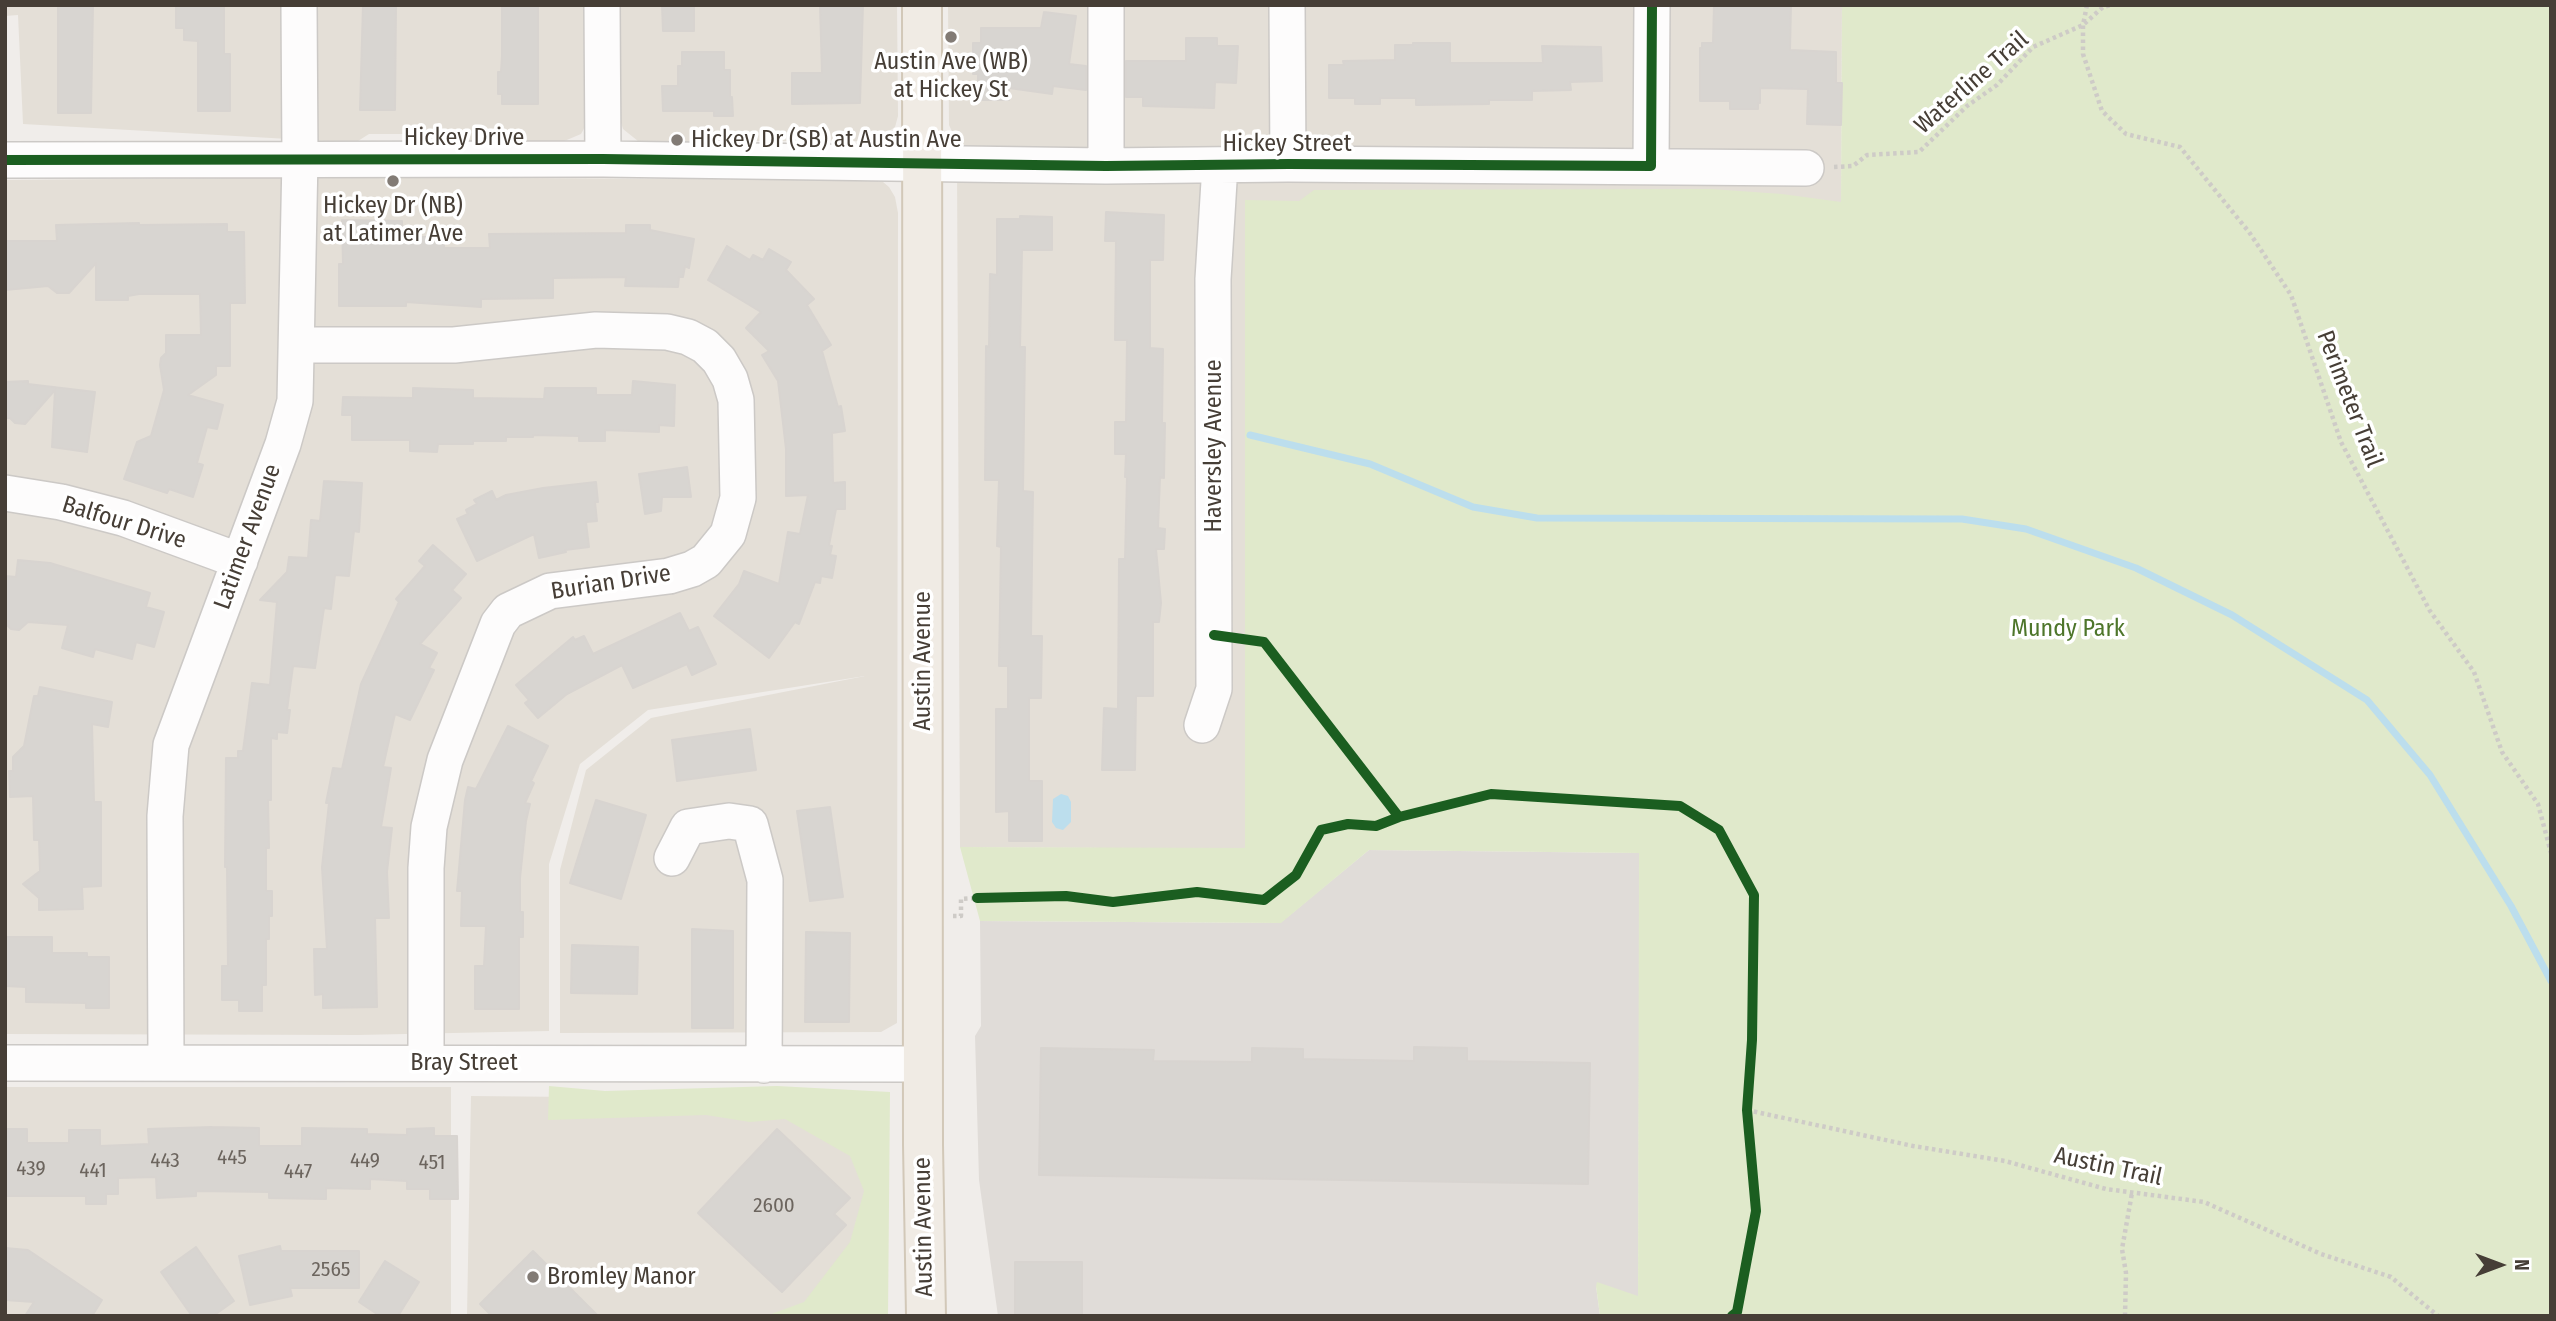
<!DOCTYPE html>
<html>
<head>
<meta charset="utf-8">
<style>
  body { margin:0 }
  #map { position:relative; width:2556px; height:1321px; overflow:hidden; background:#f0edea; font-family:"Fira Sans Condensed",sans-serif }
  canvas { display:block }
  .frame { position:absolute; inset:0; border:7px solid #463e36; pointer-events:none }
  .north { position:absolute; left:2465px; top:1230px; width:70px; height:70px; -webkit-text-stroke:5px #fff; paint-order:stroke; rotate:90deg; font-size:19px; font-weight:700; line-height:28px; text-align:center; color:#463e36 }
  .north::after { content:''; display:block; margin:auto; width:24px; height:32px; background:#463e36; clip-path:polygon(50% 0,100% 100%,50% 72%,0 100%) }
</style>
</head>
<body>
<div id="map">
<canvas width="2556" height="1321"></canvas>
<div class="frame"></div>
<div class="north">N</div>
</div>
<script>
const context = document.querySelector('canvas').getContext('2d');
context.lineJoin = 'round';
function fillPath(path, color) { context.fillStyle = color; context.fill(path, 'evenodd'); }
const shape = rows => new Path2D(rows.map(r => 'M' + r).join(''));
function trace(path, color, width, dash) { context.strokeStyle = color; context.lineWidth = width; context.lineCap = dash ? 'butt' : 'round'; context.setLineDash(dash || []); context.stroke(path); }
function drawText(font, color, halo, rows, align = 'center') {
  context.font = font + ' "Fira Sans Condensed",sans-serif'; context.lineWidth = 7; context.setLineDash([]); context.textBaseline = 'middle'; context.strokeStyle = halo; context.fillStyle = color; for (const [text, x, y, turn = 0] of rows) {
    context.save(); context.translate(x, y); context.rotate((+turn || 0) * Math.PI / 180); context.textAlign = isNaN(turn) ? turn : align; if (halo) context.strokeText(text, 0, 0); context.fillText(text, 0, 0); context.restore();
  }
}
fillPath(shape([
  [5,5,588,5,587,123,581,134,562,142,459,142,447,134,369,134,358,141,342,142,23,124,18,15,5,16],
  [618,5,897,5,898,116,895,127,882,136,862,141,638,141,623,129,619,116],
  [948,5,1842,5,1841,202,1245,201,1245,849,960,847,957,162,964,145,955,138,949,125],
  [339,177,871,180,883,182,889,187,895,197,898,213,897,1023,881,1032,560,1033,560,870,586,770,651,718,865,676,648,710,580,764,549,864,549,1031,357,1035,5,1034,5,180],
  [5,1087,451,1087,451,1316,5,1316],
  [471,1096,880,1100,877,1316,467,1316]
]), '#e4dfd7');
fillPath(shape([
  [1369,850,1640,853,1638,1297,1596,1286,1600,1316,998,1316,979,1180,975,1036,981,1026,980,921,1280,923]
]), '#e0dcd8');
fillPath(shape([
  [1842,5,2551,5,2551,1316,1600,1316,1596,1286,1597,1282,1638,1296,1639,853,1369,850,1281,923,980,921,960,847,1245,848,1245,200,1299,201,1314,190,1711,189,1782,194,1841,202],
  [549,1086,605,1091,777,1086,890,1092,888,1316,766,1316,804,1302,850,1242,864,1191,850,1156,785,1119,750,1122,706,1115,548,1120]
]), '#e0e9cb');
fillPath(shape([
  [1061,794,1068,796,1071,802,1071,822,1063,830,1056,828,1052,822,1053,799]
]), '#bcdeed');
trace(shape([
  [1250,435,1370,464,1473,507,1537,518,1962,519,2026,529,2136,568,2232,615,2367,700,2430,775,2511,906,2551,981]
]), '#bcdeed', 7);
const building = shape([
  [58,5,93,5,91,113,58,113,58,5],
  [176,5,224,5,224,54,230,54,230,111,198,111,198,41,184,40,184,28,176,28,176,5],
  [363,5,396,5,395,110,360,110,363,5],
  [502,5,538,5,538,104,502,104,502,94,498,94,498,72,501,72,502,56,502,5],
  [662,5,694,5,694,31,663,31,662,5],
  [820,5,863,5,860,103,792,104,792,73,822,73,820,5],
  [1714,5,1791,5,1790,50,1836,52,1836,83,1842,83,1841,125,1807,124,1808,89,1760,88,1760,103,1758,103,1758,109,1730,109,1730,101,1700,101,1700,48,1702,48,1702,43,1713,43,1714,5],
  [1044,12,1076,16,1069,64,1086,66,1086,90,1053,86,1052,94,1009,88,1009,100,978,100,978,74,973,74,973,43,981,43,981,28,1041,28,1044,12],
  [1186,38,1217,38,1217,46,1238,46,1236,83,1215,82,1214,108,1143,106,1143,97,1126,97,1126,61,1186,61,1186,38],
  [1413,43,1450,43,1450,63,1543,63,1542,46,1601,47,1602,81,1570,82,1571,90,1532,91,1532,100,1489,100,1489,104,1416,105,1416,98,1380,98,1380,104,1355,104,1355,98,1329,98,1329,65,1344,65,1343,61,1395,60,1395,45,1413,45,1413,43],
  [682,52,724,52,724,70,730,70,730,97,732,97,733,116,714,116,714,111,663,111,662,86,678,86,678,66,682,66,682,52],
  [1106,212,1164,215,1163,260,1150,260,1150,348,1163,349,1162,423,1165,423,1164,478,1160,477,1158,528,1165,529,1164,549,1156,549,1161,603,1159,622,1153,622,1153,696,1136,696,1135,770,1102,770,1104,708,1118,709,1119,559,1125,559,1127,477,1125,477,1126,454,1115,454,1115,422,1126,422,1127,340,1115,340,1116,241,1105,241,1106,212],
  [1020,216,1052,217,1052,250,1022,250,1020,347,1025,347,1023,491,1033,492,1031,636,1042,636,1041,698,1029,698,1029,781,1042,781,1042,841,1009,841,1009,811,996,812,996,709,1008,709,1008,666,999,666,1001,547,997,546,999,480,985,480,986,346,989,347,990,274,997,275,997,219,1020,219,1020,216],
  [342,220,402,221,402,237,444,237,444,248,490,248,489,234,626,233,626,225,650,225,650,230,694,239,689,268,685,266,683,277,679,277,678,287,625,286,626,277,553,278,553,298,481,299,481,307,406,302,406,306,339,306,339,264,343,264,342,220],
  [139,223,139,225,227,224,227,232,244,232,245,303,230,303,230,366,216,366,216,375,188,395,223,405,217,429,207,427,197,463,203,465,193,497,169,489,167,493,124,479,137,442,151,436,164,390,160,365,161,358,166,353,166,335,201,335,200,294,139,294,128,296,128,300,96,300,96,263,69,293,57,293,48,286,5,290,5,241,57,241,56,225,139,223],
  [727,246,750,260,753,255,763,260,769,249,791,262,786,270,814,299,807,305,831,345,822,351,838,407,841,406,845,431,832,433,833,483,845,482,845,509,836,509,829,545,832,546,830,555,836,556,832,578,821,576,820,583,815,582,799,624,795,622,769,658,714,616,739,584,744,571,779,584,788,532,800,534,808,495,786,496,786,449,778,381,762,355,769,351,746,328,761,312,708,280,727,246],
  [28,381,28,384,95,392,87,452,52,447,55,390,25,424,15,423,10,418,5,418,5,382,28,381],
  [633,381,675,385,674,426,659,425,659,432,605,430,605,441,579,441,579,436,533,435,533,437,506,437,506,441,473,441,473,444,438,444,437,452,410,451,410,440,352,440,352,415,342,415,343,397,413,398,413,388,473,390,473,398,544,399,545,388,596,388,596,395,632,395,633,381],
  [687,467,691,497,662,497,661,511,645,514,639,474,687,467],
  [324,481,362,483,359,532,354,531,349,576,335,575,331,609,324,608,315,668,293,666,287,710,290,710,287,733,277,732,277,739,271,738,271,800,268,800,269,848,266,848,266,891,272,891,272,916,269,916,269,939,266,939,266,985,262,985,262,1011,239,1011,239,1000,222,1000,222,966,228,966,227,867,225,867,226,758,238,758,238,751,243,751,252,683,270,685,277,602,260,600,287,572,289,557,308,558,311,520,320,521,324,481],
  [596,482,598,502,595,502,597,521,586,522,589,547,565,550,566,552,539,558,534,534,477,561,457,519,468,514,466,510,477,504,474,500,492,491,496,500,506,495,543,488,596,482],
  [433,545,466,574,452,590,461,598,420,644,437,653,429,668,434,670,410,720,395,714,383,767,391,768,381,827,392,828,387,872,389,918,375,918,377,1007,323,1008,323,994,315,995,314,949,327,949,322,867,329,803,326,803,333,768,342,769,361,684,399,602,396,599,425,566,419,561,433,545],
  [18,560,50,563,150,593,146,607,164,612,154,647,136,642,132,659,95,649,93,657,62,648,68,625,28,622,19,630,11,629,5,623,5,576,16,577,18,560],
  [680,613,689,631,698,627,716,664,692,675,687,664,633,688,622,665,567,694,538,718,525,703,529,700,516,685,573,637,575,640,584,636,593,654,680,613],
  [40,687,112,702,108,727,92,724,94,802,101,802,101,886,82,887,83,909,39,910,39,898,23,884,40,871,39,840,34,840,33,796,10,797,9,771,13,771,13,757,24,746,34,696,38,696,40,687],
  [508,726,548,746,531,781,534,783,525,803,530,804,526,821,520,878,520,912,523,912,523,937,519,937,519,1009,475,1009,475,966,484,966,486,926,461,926,462,891,457,891,465,800,468,787,476,789,508,726],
  [750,729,756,770,677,781,672,740,750,729],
  [596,800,646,815,621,899,570,883,596,800],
  [830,807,843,897,810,901,797,811,830,807],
  [692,929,733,931,733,1028,692,1028,692,929],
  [806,932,850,933,849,1022,805,1022,806,932],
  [5,937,52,937,52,953,87,953,87,957,109,957,109,1008,86,1008,86,1003,26,1002,26,987,5,986,5,937],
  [572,945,638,947,637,994,571,993,572,945],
  [1414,1047,1467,1048,1467,1061,1590,1063,1588,1184,1039,1175,1041,1048,1154,1050,1153,1061,1252,1062,1252,1048,1303,1049,1303,1059,1414,1061,1414,1047],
  [212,1127,259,1128,259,1146,302,1146,302,1128,367,1129,367,1134,407,1135,407,1129,434,1128,434,1136,457,1136,458,1199,430,1199,430,1189,407,1189,407,1181,370,1179,370,1189,326,1188,326,1199,269,1198,269,1192,196,1191,196,1196,157,1198,156,1177,118,1178,118,1194,106,1194,106,1204,86,1204,86,1196,5,1196,5,1129,27,1129,27,1143,69,1143,69,1130,100,1130,100,1146,149,1144,148,1129,212,1127],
  [777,1129,850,1198,834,1214,846,1225,782,1292,698,1213,777,1129],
  [280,1246,281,1251,359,1251,359,1288,290,1288,292,1296,250,1305,239,1256,280,1246],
  [196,1247,234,1301,213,1316,192,1316,161,1272,196,1247],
  [5,1248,28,1250,102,1300,92,1316,25,1316,34,1302,5,1300,5,1248],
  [533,1251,598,1316,492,1316,480,1304,533,1251],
  [385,1261,419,1282,398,1316,380,1316,359,1302,385,1261],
  [1015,1262,1082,1262,1082,1316,1015,1316,1015,1262]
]);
fillPath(building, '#d8d5d1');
trace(building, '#d8d4d0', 2);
const minor = shape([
  [602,5,603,159],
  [1287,5,1288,164],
  [5,160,603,159,1106,166,1288,164,1806,168],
  [1106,166,1106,5],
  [1651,166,1652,5],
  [297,345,454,345,596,330,667,332,688,337,705,346,719,360,730,379,736,400,738,498,728,534,706,561,692,569,669,576,550,591,508,611,498,624,445,760,429,827,426,868,426,1063],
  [5,493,61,502,123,518,240,561],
  [1202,725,1214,689,1213,279,1220,165],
  [672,858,688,827,729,821,750,824,765,880,764,1065],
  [166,1062,165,816,171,745,283,444,295,401,300,158,299,5],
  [5,1063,923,1064]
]);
const major = shape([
  [922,5,923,1145,926,1316]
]);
trace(minor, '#ccc9c6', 38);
trace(major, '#d2c8b8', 42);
trace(shape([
  [2087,5,2083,25,2083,54,2102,111,2126,134,2180,147,2249,232,2291,295,2341,442,2430,611,2474,672,2502,752,2538,804,2551,853],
  [1834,167,1853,166,1867,155,1919,152,1967,106,1997,85,2033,47,2083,25,2103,7,2112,5],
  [953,916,961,916,961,899,977,898],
  [1747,1110,1913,1146,2005,1161,2106,1189,2204,1202,2321,1254,2391,1277,2438,1316],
  [2125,1316,2126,1273,2122,1249,2132,1193]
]), '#cecbc7', 4.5, [3.5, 3.5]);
trace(minor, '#fdfcfc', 35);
trace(major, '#f0ebe4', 38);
trace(shape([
  [5,160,603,159,1106,166,1288,164,1651,166,1652,5],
  [1214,635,1264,642,1399,817],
  [977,898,1066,896,1113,902,1197,892,1264,900,1296,875,1321,830,1348,824,1376,826,1399,817,1491,794,1680,806,1719,830,1754,895,1752,1040,1747,1110,1756,1211,1737,1312,1732,1316]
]), '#1b5e20', 10);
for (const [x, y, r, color] of [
  [951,37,7,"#827b75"],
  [677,140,7,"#827b75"],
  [393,181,7,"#827b75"],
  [533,1277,7,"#827b75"]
]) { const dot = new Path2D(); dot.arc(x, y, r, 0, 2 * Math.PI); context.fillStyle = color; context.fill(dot); trace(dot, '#fff', 2.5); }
drawText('21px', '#6c655e', null, [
  ["445",232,1158],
  ["443",165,1161],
  ["449",365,1161],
  ["451",432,1163],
  ["439",31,1169],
  ["441",93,1171],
  ["447",298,1172],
  ["2600",774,1206],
  ["2565",331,1270]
]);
drawText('24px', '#463e36', '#fff', [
  ["Austin Ave (WB)",951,62],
  ["at Hickey St",951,90],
  ["Hickey Dr (SB) at Austin Ave",691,140,"left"],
  ["Hickey Dr (NB)",393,206],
  ["at Latimer Ave",393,234],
  ["Bromley Manor",547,1277,"left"]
]);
drawText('24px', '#463e36', '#fff', [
  ["Waterline Trail",1972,83,-41],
  ["Hickey Drive",464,138],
  ["Hickey Street",1287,144],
  ["Perimeter Trail",2349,399,69],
  ["Haversley Avenue",1214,446,-90],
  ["Balfour Drive",124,523,17],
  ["Latimer Avenue",248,537,-70],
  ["Burian Drive",611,583,-9],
  ["Austin Avenue",923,661,-90],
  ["Bray Street",464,1063],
  ["Austin Trail",2108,1167,12],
  ["Austin Avenue",924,1227,-91]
]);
drawText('24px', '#4e762b', '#fff', [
  ["Mundy Park",2068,629]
]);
</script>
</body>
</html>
